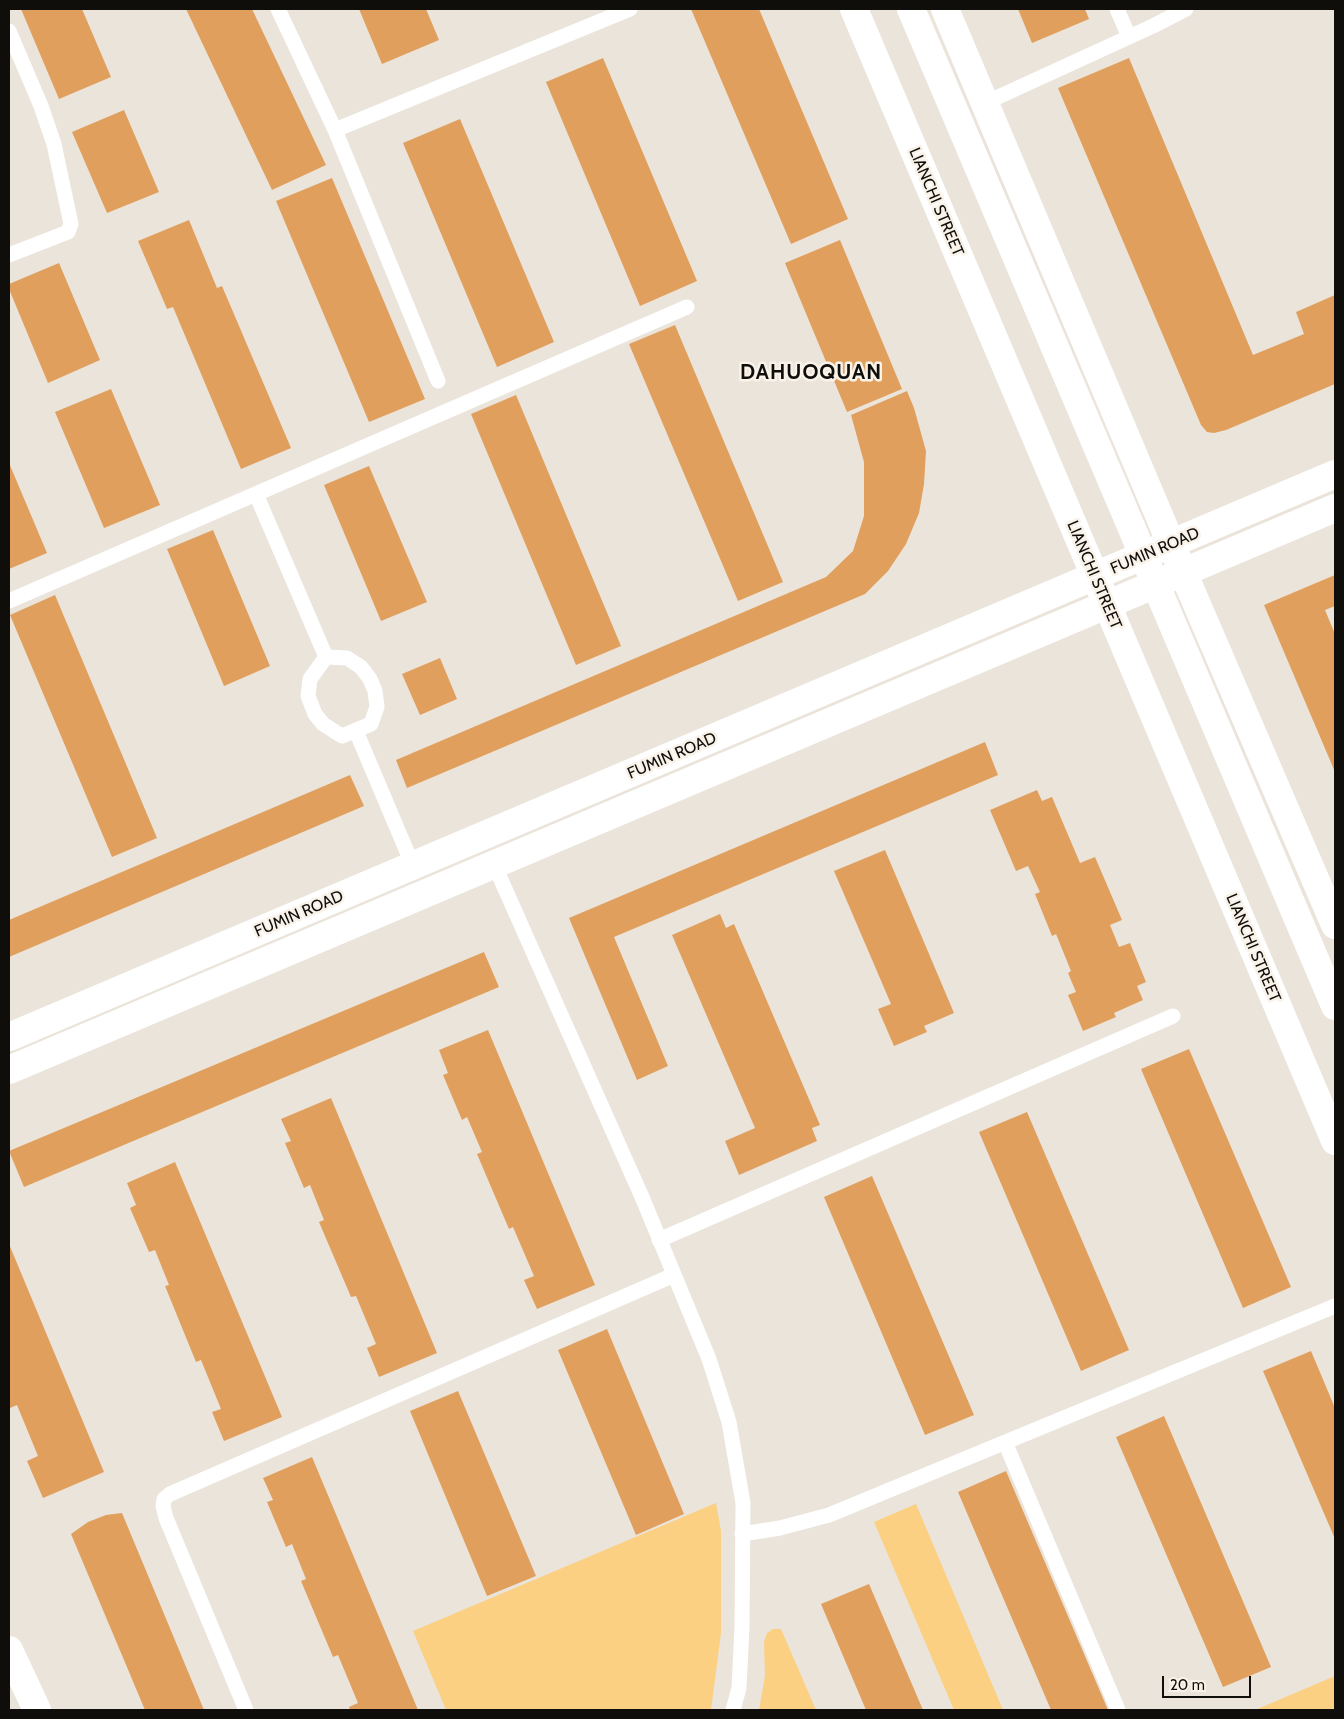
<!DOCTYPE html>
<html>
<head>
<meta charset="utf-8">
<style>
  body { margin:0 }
  #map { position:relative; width:1344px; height:1719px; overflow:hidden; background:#eae4da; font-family:Cabin,sans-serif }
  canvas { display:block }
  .frame { position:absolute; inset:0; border:10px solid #100e0b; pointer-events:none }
  .scale { position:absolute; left:1162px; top:1676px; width:89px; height:22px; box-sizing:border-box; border:2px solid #100e0b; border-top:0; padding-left:6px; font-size:15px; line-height:18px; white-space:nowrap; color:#100e0b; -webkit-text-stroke:4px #f8f2e8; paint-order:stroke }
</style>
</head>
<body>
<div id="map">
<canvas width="1344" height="1719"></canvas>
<div class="frame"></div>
<div class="scale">20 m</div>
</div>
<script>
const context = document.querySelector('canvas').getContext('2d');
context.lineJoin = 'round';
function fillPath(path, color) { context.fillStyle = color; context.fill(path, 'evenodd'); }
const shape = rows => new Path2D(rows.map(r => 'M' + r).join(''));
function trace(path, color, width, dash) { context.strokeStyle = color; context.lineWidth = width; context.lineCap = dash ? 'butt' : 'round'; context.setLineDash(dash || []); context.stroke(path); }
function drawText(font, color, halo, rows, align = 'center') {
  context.font = font + ' Cabin,sans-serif'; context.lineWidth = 5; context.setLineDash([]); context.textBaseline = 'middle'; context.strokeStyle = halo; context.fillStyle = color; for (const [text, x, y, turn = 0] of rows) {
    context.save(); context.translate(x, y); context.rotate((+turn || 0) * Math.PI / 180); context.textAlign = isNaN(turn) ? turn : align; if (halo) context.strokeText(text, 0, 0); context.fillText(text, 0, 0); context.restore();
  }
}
fillPath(shape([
  [716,1503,721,1531,721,1633,711,1710,446,1710,413,1631],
  [916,1504,1003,1710,954,1710,874,1522],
  [773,1629,781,1629,816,1710,759,1710,765,1676,764,1642,767,1633],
  [1335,1676,1335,1710,1255,1710]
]), '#fbd082');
fillPath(shape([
  [21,9,82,9,111,77,59,99],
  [186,9,252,9,326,165,272,190],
  [359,9,426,9,439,40,382,64],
  [691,9,759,9,848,219,791,244],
  [1018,9,1085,9,1089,19,1032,43],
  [603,58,697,281,640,306,546,82],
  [1129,58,1253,355,1304,334,1296,312,1335,295,1335,384,1226,430,1214,433,1207,432,1201,425,1058,88],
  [124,110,159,192,107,213,72,132],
  [460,119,554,342,497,367,403,143],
  [332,178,425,399,369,422,276,201],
  [189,220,217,288,222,286,291,448,241,469,173,307,167,309,138,241],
  [840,240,902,389,847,412,785,263],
  [59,263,100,360,48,383,9,289,9,284],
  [675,325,783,582,738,601,629,344],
  [111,389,160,505,104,528,55,412],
  [907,391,914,408,926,451,924,484,919,513,906,544,888,571,865,594,407,788,396,760,826,577,853,551,864,516,864,462,851,415],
  [516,395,621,646,576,665,471,414],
  [9,463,47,553,9,569],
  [369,466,427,602,381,621,324,485],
  [213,530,270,666,224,686,167,549],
  [1335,575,1335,606,1325,610,1335,634,1335,772,1264,605],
  [55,595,157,838,112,857,10,615],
  [440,658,457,699,420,715,402,674],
  [985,742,998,775,614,937,668,1066,637,1080,569,918],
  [350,775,364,806,9,957,9,920],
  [1037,790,1042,801,1052,797,1080,863,1095,857,1122,920,1110,925,1119,947,1130,943,1146,982,1137,986,1143,1000,1114,1013,1116,1017,1083,1031,1068,995,1076,992,1068,973,1071,971,1056,934,1052,936,1035,894,1040,892,1028,866,1016,871,990,810],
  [885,850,954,1013,924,1026,927,1032,894,1046,878,1009,891,1004,834,871],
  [720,914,726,928,734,924,820,1125,812,1128,817,1141,739,1175,725,1141,755,1128,672,935],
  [484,952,499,987,24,1187,9,1151],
  [488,1030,595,1285,537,1309,524,1280,534,1276,513,1227,509,1229,477,1154,482,1152,467,1117,462,1120,443,1075,448,1073,439,1050],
  [1189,1049,1291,1287,1243,1308,1141,1069],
  [331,1098,437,1353,379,1377,367,1348,376,1344,356,1296,351,1297,319,1222,324,1220,310,1185,304,1188,285,1143,291,1141,281,1119],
  [1027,1112,1129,1350,1081,1371,979,1132],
  [175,1162,282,1417,224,1441,212,1412,221,1409,201,1360,196,1362,165,1286,169,1285,155,1250,149,1252,130,1208,136,1205,127,1183],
  [872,1176,974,1415,925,1435,824,1197],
  [9,1244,104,1472,43,1498,27,1461,38,1456,17,1405,10,1408,9,1406],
  [607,1329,684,1514,636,1535,558,1350],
  [1311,1351,1335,1408,1335,1539,1263,1371],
  [458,1391,536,1576,487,1596,410,1411],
  [1164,1416,1271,1667,1223,1687,1116,1437],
  [312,1457,418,1710,350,1710,349,1707,358,1703,338,1655,333,1657,301,1581,306,1579,292,1544,286,1547,267,1502,273,1500,263,1478],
  [1006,1471,1108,1710,1051,1710,958,1492],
  [122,1513,204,1710,145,1710,71,1534,88,1522,106,1515],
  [869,1584,923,1710,866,1710,821,1604]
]), '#e19f5d');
trace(shape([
  [278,9,335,130,438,381],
  [1117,9,1129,37],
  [9,31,41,106,54,144,71,224,68,232,9,255],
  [985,103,1153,26,1186,9],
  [335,130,630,9],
  [256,494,326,657],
  [9,601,687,307],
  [326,657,347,658,361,667,370,679,375,691,377,707,371,724,342,736,323,724,315,714,308,696,310,679,326,657],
  [356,731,413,866],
  [494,864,642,1197,709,1359,729,1422,743,1503,742,1627,739,1688,733,1710],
  [659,1240,1173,1016],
  [1005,1442,1118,1710],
  [742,1534,780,1528,829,1515,1335,1306],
  [246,1710,166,1518,163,1506,164,1499,170,1494,674,1275]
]), '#fff', 15);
trace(shape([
  [945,9,1183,572,1335,925]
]), '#fff', 28);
trace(shape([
  [9,1037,1335,474],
  [9,1070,1335,508],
  [9,1650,37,1710]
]), '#fff', 28);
trace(shape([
  [854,9,1335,1141],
  [911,9,1335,1006]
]), '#fff', 28);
drawText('16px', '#100e0b', '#f8f2e8', [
  ["LIANCHI STREET",936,202,67],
  ["FUMIN ROAD",1155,551,-23],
  ["LIANCHI STREET",1094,575,67],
  ["FUMIN ROAD",672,756,-23],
  ["FUMIN ROAD",299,914,-23],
  ["LIANCHI STREET",1253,948,67]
]);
context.letterSpacing = '1px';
drawText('bold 21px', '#100e0b', '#f8f2e8', [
  ["DAHUOQUAN",811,373]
]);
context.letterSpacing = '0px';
</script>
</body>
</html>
